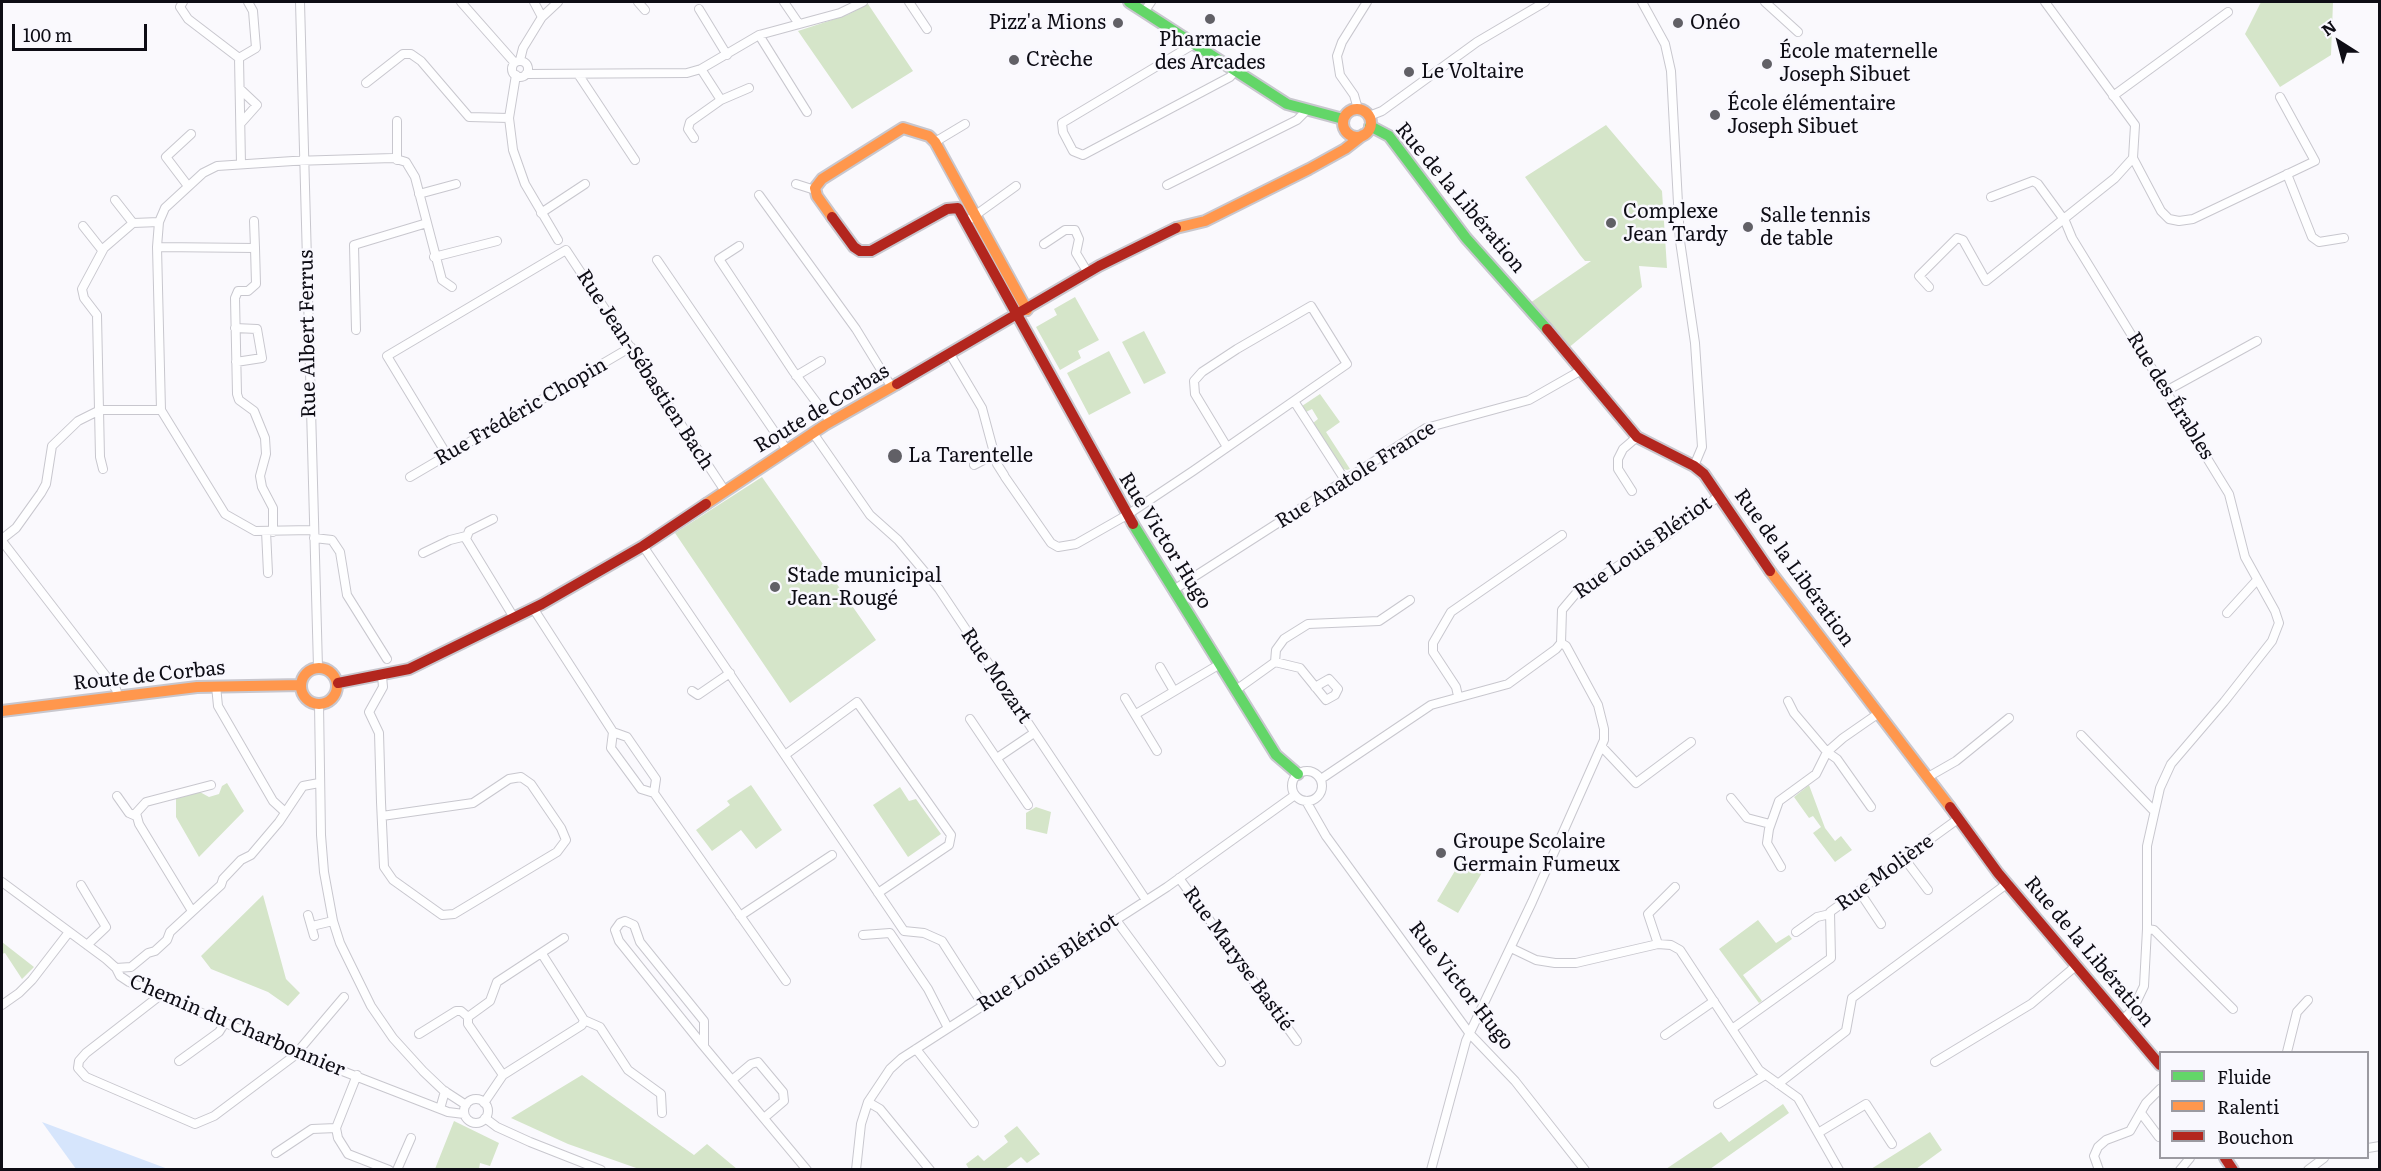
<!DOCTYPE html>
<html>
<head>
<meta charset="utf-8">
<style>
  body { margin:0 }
  #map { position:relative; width:2381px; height:1171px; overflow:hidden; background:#faf9fd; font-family:Literata,serif }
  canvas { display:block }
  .frame { position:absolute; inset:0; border:3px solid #0e0d15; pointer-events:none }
  .legend { position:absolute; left:2159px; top:1051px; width:210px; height:108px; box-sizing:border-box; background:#f9f8fe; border:2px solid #9b9aa1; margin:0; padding:8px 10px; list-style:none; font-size:18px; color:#0e0d15 }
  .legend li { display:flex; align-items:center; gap:12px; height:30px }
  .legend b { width:30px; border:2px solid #9b9aa1 }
  .north { position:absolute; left:2309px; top:12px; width:60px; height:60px; -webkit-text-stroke:4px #f9f8fe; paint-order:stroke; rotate:324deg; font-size:16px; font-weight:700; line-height:24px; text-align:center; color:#0e0d15 }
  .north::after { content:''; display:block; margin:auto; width:21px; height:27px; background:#0e0d15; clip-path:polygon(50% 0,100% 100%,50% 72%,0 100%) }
  .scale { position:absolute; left:12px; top:24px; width:135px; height:27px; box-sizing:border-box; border:3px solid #0e0d15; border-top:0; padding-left:8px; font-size:18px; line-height:21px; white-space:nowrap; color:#0e0d15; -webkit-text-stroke:4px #f9f8fe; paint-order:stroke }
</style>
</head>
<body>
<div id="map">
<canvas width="2381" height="1171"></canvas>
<div class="frame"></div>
<ul class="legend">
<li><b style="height:8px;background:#63d668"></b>Fluide</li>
<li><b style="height:8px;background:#ff974d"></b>Ralenti</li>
<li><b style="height:8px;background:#b3261e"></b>Bouchon</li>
</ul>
<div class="north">N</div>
<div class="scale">100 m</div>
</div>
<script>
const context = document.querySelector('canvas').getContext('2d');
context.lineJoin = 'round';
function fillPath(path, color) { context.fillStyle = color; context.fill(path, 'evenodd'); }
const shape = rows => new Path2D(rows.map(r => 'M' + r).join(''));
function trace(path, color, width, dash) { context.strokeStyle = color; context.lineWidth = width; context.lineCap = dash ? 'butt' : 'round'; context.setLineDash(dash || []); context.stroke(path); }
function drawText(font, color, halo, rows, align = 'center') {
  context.font = font + ' Literata,serif'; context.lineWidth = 5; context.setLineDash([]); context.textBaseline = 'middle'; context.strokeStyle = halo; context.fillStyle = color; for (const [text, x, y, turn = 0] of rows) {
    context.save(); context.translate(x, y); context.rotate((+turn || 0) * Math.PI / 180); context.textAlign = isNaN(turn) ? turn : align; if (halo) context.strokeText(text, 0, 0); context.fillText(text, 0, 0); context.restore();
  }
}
fillPath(shape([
  [2261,2,2333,2,2331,55,2280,87,2245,34],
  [868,4,913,71,852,109,798,31,847,15],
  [1606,125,1662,191,1667,268,1639,266,1642,287,1567,349,1530,303,1591,261,1585,261,1580,255,1525,177],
  [1075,297,1099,340,1078,351,1081,358,1060,370,1036,327,1057,315,1054,309],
  [1144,331,1166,373,1144,384,1122,342],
  [1109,351,1131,393,1089,415,1067,373],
  [1320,394,1340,422,1326,432,1350,469,1347,470,1340,468,1313,423,1318,419,1312,409,1306,412,1302,406],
  [762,477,876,640,790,703,675,533],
  [227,783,244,811,199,857,176,817,176,796,198,791,209,797,219,794,222,786],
  [751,785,782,830,756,849,741,830,712,851,696,830,730,805,727,801],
  [1809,785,1825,828,1835,841,1841,836,1852,850,1835,862,1813,833,1821,827,1813,816,1809,818,1794,797],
  [900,787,909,801,916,799,941,834,908,857,873,805],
  [1036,807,1051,812,1047,834,1026,829,1026,813],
  [1462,859,1483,871,1458,913,1437,901],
  [263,895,286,979,300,993,288,1006,268,992,211,969,201,956],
  [1758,920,1776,943,1789,935,1792,939,1743,975,1762,1001,1759,1003,1719,949],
  [2,942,34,967,22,979,5,953,2,954],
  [582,1075,694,1155,707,1144,737,1169,639,1169,568,1144,511,1118],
  [1783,1104,1789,1113,1710,1169,1666,1169,1721,1132,1729,1142],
  [454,1121,499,1143,490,1166,480,1163,479,1169,435,1169],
  [1017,1126,1040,1154,1027,1163,1021,1157,1005,1169,969,1169,966,1164,978,1155,984,1161,1008,1142,1004,1136],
  [1930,1132,1942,1150,1916,1169,1871,1169]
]), '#d5e5c9');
fillPath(shape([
  [42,1122,168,1169,76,1169]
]), '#d6e5fc');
const street = shape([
  [183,2,180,7,188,19,239,58],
  [300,2,318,667],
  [461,2,514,62],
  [534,2,542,17],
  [638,2,645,10],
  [784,2,799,24],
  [909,2,927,29],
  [1642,2,1665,44,1671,71,1680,241,1695,343,1702,447,1694,466],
  [1765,2,1798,32],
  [699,9,727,55],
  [1144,12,1151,2],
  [759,35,807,112],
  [1194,44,1062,123,1063,132,1073,151,1083,155,1230,77,1235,71],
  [239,58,241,164],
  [239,58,256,48,253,11,248,2],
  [520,60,523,48,542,17,558,2],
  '512 69a8 8 0 1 1 16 0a8 8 0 1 1-16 0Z',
  [701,69,721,100],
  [526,74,687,73,701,69,759,35,840,13,863,2],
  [578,74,635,160],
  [516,75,509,118,513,150,525,184,558,240],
  [366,83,403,54,411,54,421,61,469,117,509,118],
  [240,89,257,105,241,123],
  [2113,96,2228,12],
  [1358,109,1354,95,1340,75,1337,56,1342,42,1367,2],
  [1369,116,1382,111,1477,42,1545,2],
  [397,121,397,160],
  [694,138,688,129,690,122,721,100,749,88],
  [935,142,965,124],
  [2133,158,2161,211,2169,219,2179,221,2193,219,2315,161,2280,97],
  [2287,174,2312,237,2319,242,2344,238],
  [796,184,815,190],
  [1167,185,1297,120,1306,111],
  [188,186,166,157,191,134],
  [419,194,456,184],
  [759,195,856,329,891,386],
  [1991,197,2033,181,2038,184,2065,221,2072,238,2229,494,2245,557,2275,611,2279,623,2272,641,2224,702,2171,764,2160,788,2147,846,2147,929,2144,986,2133,1009,2123,1020],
  [115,200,133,223],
  [541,213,585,184],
  [254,221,255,248],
  [966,222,1016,186],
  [83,226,102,250],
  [1044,244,1065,230,1075,230,1079,239,1076,253,1088,273],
  [739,246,719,259,793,371,831,422],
  [157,247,255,248,256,284,248,291,238,291,235,298,237,394,239,400,254,411,265,438,266,454,260,476,262,487,273,508,273,532],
  [434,257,497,241],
  [657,260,787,450],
  [1929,287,1919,276,1957,238,1963,240,1986,281,2115,178,2133,158,2135,125,2045,2],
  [235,328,257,329,262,358,236,362],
  [356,330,354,245,427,223],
  [950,354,982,408,997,464,1004,475],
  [796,376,821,361],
  [2166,391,2257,341],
  [1294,401,1345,480],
  [813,433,870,515,898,540,939,589,1146,900],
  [447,455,387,356,566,250,725,491],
  [974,465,995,454],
  [103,469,100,457,97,315,84,298,82,289,104,248,133,223,159,222],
  [410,477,631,347],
  [1005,477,1051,543,1058,547,1076,544,1127,515,1193,471,1347,364,1311,306,1237,349,1202,372,1194,381,1195,394,1227,447],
  [1632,491,1618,469,1618,459,1623,449,1637,437],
  [493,519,469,531,466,539,513,616],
  [313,530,255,531,225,514,161,410,157,247,159,222,165,208,203,173,217,166,293,161,393,158,406,162,415,177,442,280,452,287],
  [266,531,268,573],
  [314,538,332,540,340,552,347,595,387,659],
  [2,539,16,528,41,493,46,484,52,446,78,421,100,410,161,410],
  [2,541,116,689,118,696],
  [643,546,904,931,924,933,942,941,983,1005],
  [423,553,450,540,466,536],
  [1175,589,1426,428,1529,400,1580,371],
  [533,608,613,732,611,748,641,789,654,793,786,981],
  [2227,613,2257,580],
  [1160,667,1174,691],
  [216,686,218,706,273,801,285,812],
  [1315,687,1329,679,1338,689,1335,695,1326,700,1300,668,1275,662,1276,650,1284,639,1308,624,1379,621,1410,600],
  [1236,690,1275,662],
  [692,691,698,695,730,673],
  [1458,696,1456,687,1433,652,1433,643,1451,612,1562,535],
  [1125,698,1157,751],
  [1788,701,1794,713,1827,752,1837,759,1871,807],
  [319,704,321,835,324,872,333,921,340,943,371,1006,393,1038,423,1071,443,1090,466,1105],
  [1136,714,1220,664],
  [970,719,1028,805],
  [613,732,627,737,656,779,654,793],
  [2081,735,2153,810],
  [1602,747,1636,783,1691,742],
  [785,755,857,702,951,835,949,845,878,893],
  [997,758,1034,733],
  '1292 786a15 15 0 1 1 30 0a15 15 0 1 1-30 0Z',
  [1928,777,1956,761,2009,718],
  [1321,779,1431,705,1508,684,1556,649,1561,643,1562,610,1578,591,1666,536,1719,496],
  [117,796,129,813,136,816],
  [1731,798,1747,818,1770,824],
  [1306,801,1326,836,1470,1034,1515,1081,1585,1170],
  [382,816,473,803,509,779,521,777,531,784,561,828,566,840,557,852,454,914,442,915,393,880,384,867,381,802,379,733,369,712,383,687,382,676],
  [1904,858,1928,890],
  [1781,867,1767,843,1769,829,1779,801,1816,774,1827,752,1843,738,1879,713],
  [1179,878,1297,1041],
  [2,882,106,959,116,968,120,976,129,982,296,1053,448,1112,464,1114],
  [81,885,106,927,87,945],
  [1859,891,1881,924],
  [192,911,139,824,136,813,146,802,211,785],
  [308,915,314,936],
  [740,916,832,855],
  [1116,920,1221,1062],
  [312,926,333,921],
  [2147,929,2154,930,2233,1009],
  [1796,932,1817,917,1830,914],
  [863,935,890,933,928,989,948,1028],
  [1658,944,1648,914,1675,887],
  [1511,948,1536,960,1555,963,1576,963,1658,944,1671,945,1680,950,1759,1070,1798,1098,1839,1170],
  [116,968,131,967,148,953,155,951,167,940,170,932,221,885,223,879,241,860,251,855,279,822,303,786,319,783],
  [158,997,86,1053,79,1061,78,1068,86,1077,195,1124,214,1116,294,1056,344,997],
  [2,1005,19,993,32,980,69,932],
  [584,1020,600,1027,628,1070,661,1094,662,1113],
  [1732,1029,1831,958,1830,912,1958,819],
  [419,1034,456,1011,461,1011,468,1017],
  [1665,1035,1714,1001],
  [704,1046,704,1021,640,942,634,925,625,921,620,923,615,930,619,941,701,1043,807,1170],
  [916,1049,974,1123],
  [2287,1052,2297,1012,2308,1000],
  [179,1061,219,1032,224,1024],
  [1935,1062,2031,1004,2077,965],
  [357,1075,336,1128,338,1138,348,1154,389,1170],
  [503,1075,468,1024,468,1017,490,1001,497,982,564,938],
  [732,1080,751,1064,758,1062,783,1092,784,1101,764,1118],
  [1778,1084,1846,1031,1852,998,2008,883],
  '464 1111a12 12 0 1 1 24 0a12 12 0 1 1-24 0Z',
  [868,1102,880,1109,930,1170],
  [484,1103,503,1075,582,1025,584,1020,542,954],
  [1718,1104,1765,1075],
  [440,1109,445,1091],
  [2141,1113,2159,1137],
  [485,1118,497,1127,530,1142,601,1170],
  [1818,1133,1866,1104,1892,1144],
  [2368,1148,2380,1146],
  [276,1153,312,1129,336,1128],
  [397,1170,411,1138],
  [856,1170,861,1124,868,1102,890,1069,902,1058,1167,887,1295,795],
  [1431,1170,1466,1041,1532,902,1604,740,1604,729,1598,705,1566,646,1561,643],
  [2099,1170,2094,1156,2098,1147,2106,1140,2130,1131,2146,1103,2160,1089],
  [2180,1170,2190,1158],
  [2308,1170,2324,1158]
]);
const fast = shape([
  [1129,2,1287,104,1343,119],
  [1370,126,1389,136,1466,238,1547,329],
  [1133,524,1276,755,1298,774]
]);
const slow = shape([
  '1343 123a14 14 0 1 1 28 0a14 14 0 1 1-28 0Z',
  [832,217,817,196,815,188,822,179,903,128,929,136,935,142,1027,310],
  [1176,228,1205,221,1309,169,1345,149,1363,135],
  [706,504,825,425,897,384],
  [1770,571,1950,807],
  '301 686a18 18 0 1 1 36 0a18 18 0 1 1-36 0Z',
  [2,711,197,687,301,685]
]);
const jam = shape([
  [832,217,854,247,860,251,871,251,947,209,958,208,1133,524],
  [1547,329,1637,437,1694,466,1704,474,1770,571],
  [897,384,1099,266,1176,228],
  [338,683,409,669,542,604,643,546,706,504],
  [1950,807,1998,873,2160,1065],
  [2225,1158,2233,1170]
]);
trace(street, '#c8c7ce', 10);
trace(fast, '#c8c7ce', 14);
trace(slow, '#c8c7ce', 14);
trace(jam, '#c8c7ce', 14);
trace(street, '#fefeff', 8);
trace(fast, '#63d668', 10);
trace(slow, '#ff974d', 10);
trace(jam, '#b3261e', 10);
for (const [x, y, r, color] of [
  [1210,19,6,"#616066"],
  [1118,23,6,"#616066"],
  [1678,23,6,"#616066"],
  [1014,60,6,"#616066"],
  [1767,64,6,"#616066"],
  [1409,72,6,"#616066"],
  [1715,115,6,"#616066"],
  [1611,223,6,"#616066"],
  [1748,227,6,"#616066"],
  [895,456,8,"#616066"],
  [775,587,6,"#616066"],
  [1441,853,6,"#616066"]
]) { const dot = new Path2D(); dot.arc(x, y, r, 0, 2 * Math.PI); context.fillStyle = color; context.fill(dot); trace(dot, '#f9f8fe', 2); }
drawText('20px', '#0e0d15', '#f9f8fe', [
  ["Pizz'a Mions",1106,23,"right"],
  ["Onéo",1690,23],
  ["Pharmacie",1210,40,"center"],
  ["des Arcades",1210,63,"center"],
  ["École maternelle",1779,52],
  ["Joseph Sibuet",1779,75],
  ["Crèche",1026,60],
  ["Le Voltaire",1421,72],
  ["École élémentaire",1727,104],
  ["Joseph Sibuet",1727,127],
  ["Complexe",1623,212],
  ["Jean Tardy",1623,235],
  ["Salle tennis",1760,216],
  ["de table",1760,239],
  ["La Tarentelle",908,456],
  ["Stade municipal",787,576],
  ["Jean-Rougé",787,599],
  ["Groupe Scolaire",1453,842],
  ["Germain Fumeux",1453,865]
], 'left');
drawText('20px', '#0e0d15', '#f9f8fe', [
  ["Rue de la Libération",1460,198,50],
  ["Rue Albert Ferrus",308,334,-91],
  ["Rue Jean-Sébastien Bach",645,370,57],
  ["Rue des Érables",2170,396,58],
  ["Route de Corbas",822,409,-31],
  ["Rue Frédéric Chopin",521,412,-30],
  ["Rue Anatole France",1356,475,-32],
  ["Rue Victor Hugo",1165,541,58],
  ["Rue Louis Blériot",1643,548,-35],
  ["Rue de la Libération",1794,568,54],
  ["Route de Corbas",149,676,-6],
  ["Rue Mozart",996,676,56],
  ["Rue Molière",1885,873,-36],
  ["Rue de la Libération",2089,952,50],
  ["Rue Maryse Bastié",1238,959,54],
  ["Rue Louis Blériot",1048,963,-33],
  ["Rue Victor Hugo",1461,986,52],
  ["Chemin du Charbonnier",237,1026,23]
]);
</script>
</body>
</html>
